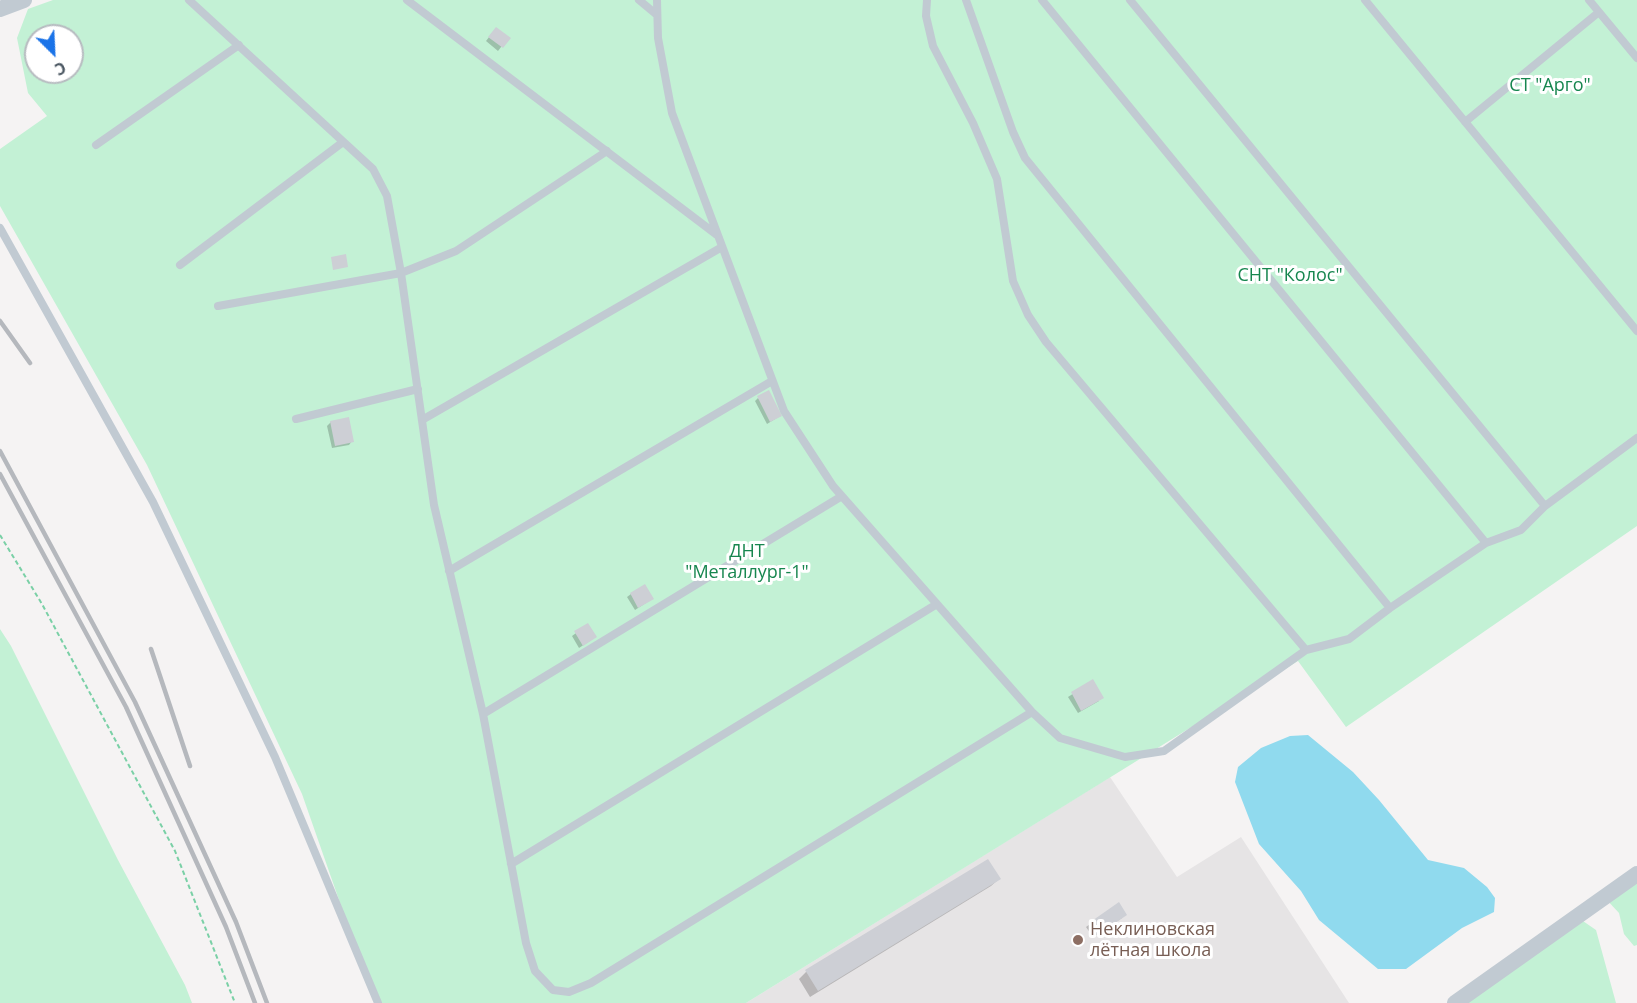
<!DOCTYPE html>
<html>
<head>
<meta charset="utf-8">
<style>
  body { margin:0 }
  #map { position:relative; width:1637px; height:1003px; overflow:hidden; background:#f5f3f3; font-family:"Open Sans",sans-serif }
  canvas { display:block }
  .north { position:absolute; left:24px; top:24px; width:60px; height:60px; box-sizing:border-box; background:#fff; border:2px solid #b7bbc0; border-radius:50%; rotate:156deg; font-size:16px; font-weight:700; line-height:24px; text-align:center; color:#4a5661 }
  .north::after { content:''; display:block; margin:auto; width:21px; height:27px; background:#1a73e8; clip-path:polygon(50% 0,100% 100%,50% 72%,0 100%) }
</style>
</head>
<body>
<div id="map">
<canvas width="1637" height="1003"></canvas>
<div class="north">С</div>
</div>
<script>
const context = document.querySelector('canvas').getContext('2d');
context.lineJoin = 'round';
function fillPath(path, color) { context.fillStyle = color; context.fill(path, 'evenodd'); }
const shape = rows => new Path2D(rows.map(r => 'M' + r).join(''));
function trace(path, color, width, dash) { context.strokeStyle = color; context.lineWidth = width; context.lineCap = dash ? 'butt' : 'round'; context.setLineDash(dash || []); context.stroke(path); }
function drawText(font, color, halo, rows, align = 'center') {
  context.font = font + ' "Open Sans",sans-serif'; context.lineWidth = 6; context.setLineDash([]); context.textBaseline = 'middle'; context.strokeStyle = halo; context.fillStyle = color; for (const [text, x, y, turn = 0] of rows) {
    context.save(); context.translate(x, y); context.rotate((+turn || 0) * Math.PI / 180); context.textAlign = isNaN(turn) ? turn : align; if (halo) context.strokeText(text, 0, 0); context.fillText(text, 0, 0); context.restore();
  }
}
fillPath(shape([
  [1110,777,1177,877,1241,837,1349,1003,746,1003]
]), '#e6e4e5');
fillPath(shape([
  [53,0,1637,0,1637,526,1346,727,1298,661,746,1003,375,1003,302,794,147,465,0,206,0,149,47,116,28,93,17,38,28,9],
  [36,36,72,36,72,72,36,72],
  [0,629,11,646,118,860,185,985,192,1003,0,1003],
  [1637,877,1637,945,1634,946,1624,934,1619,913,1605,898],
  [1580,919,1596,930,1616,1003,1452,1003]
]), '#c3f1d5');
fillPath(shape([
  [1308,735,1353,772,1379,800,1428,860,1464,868,1487,887,1495,898,1494,912,1462,928,1406,969,1378,969,1319,920,1301,891,1259,844,1235,782,1238,767,1261,748,1290,736]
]), '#90daee');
fillPath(shape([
  [493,32,508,38,498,51,486,41],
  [758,398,780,416,767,424,755,401],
  [331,422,352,441,349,445,332,448,327,426],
  [631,594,652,599,635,610,627,597],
  [587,625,591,640,579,648,572,636],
  [1093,681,1099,701,1078,713,1068,697],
  [999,879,991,886,810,997,799,979,806,972],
  [1118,904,1122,918,1093,937,1086,927]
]), '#0003');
fillPath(shape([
  [496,27,511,38,503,48,488,37],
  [346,254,348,267,333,270,331,257],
  [769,390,782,416,770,422,757,396],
  [349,417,354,442,335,446,330,421],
  [645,584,654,599,638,608,630,593],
  [588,623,597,637,583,646,574,631],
  [1093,679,1104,698,1081,711,1071,692],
  [988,859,1001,879,818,991,805,970],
  [1119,902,1127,915,1097,935,1089,923]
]), '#cdcfd5');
trace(shape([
  [0,535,42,604,175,851,235,1003]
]), '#7ad0a6', 2, [4.5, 3]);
trace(shape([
  [189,0,373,169,387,196,401,273,434,505,483,714,526,943,535,971,553,990,569,992,591,983,1032,712],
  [407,0,717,235],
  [639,0,657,15],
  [657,0,658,38,672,113,784,411,833,486,1032,712,1060,738,1125,757,1164,751,1306,650,1349,639,1390,608,1486,543,1521,530,1545,506,1637,438],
  [927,0,926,16,933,46,973,123,997,179,1013,281,1028,315,1046,342,1306,650],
  [966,0,1013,132,1025,158,1390,608],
  [1042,0,1486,543],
  [1130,0,1545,506],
  [1365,0,1637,331],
  [1589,0,1637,58],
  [1465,122,1599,12],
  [96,145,239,45],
  [0,228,153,502,275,757,378,1003],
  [180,265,343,142],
  [218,306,401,273,456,251,607,151],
  [296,419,418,389],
  [422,420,722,247],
  [449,571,772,381],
  [483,714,842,496],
  [511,864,937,604]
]), '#c1cad2', 8);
trace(shape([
  [0,9,24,0],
  [1455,1003,1637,874]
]), '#c1cad2', 16);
trace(shape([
  [0,321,30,363],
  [0,451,135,702,236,922,267,1003],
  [0,474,126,707,226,927,255,1003],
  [151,649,190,766]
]), '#b5b8bd', 4.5);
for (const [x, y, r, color] of [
  [1078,940,6,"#8d6e63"]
]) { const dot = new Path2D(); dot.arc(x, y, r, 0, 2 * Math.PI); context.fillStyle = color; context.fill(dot); trace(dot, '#fff', 2); }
drawText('18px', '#17864f', '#fff', [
  ["СТ \"Арго\"",1550,86],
  ["СНТ \"Колос\"",1290,276],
  ["ДНТ",747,552],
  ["\"Металлург-1\"",747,573]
]);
drawText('18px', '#785e54', '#fff', [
  ["Неклиновская",1090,930],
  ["лётная школа",1090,951]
], 'left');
</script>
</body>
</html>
